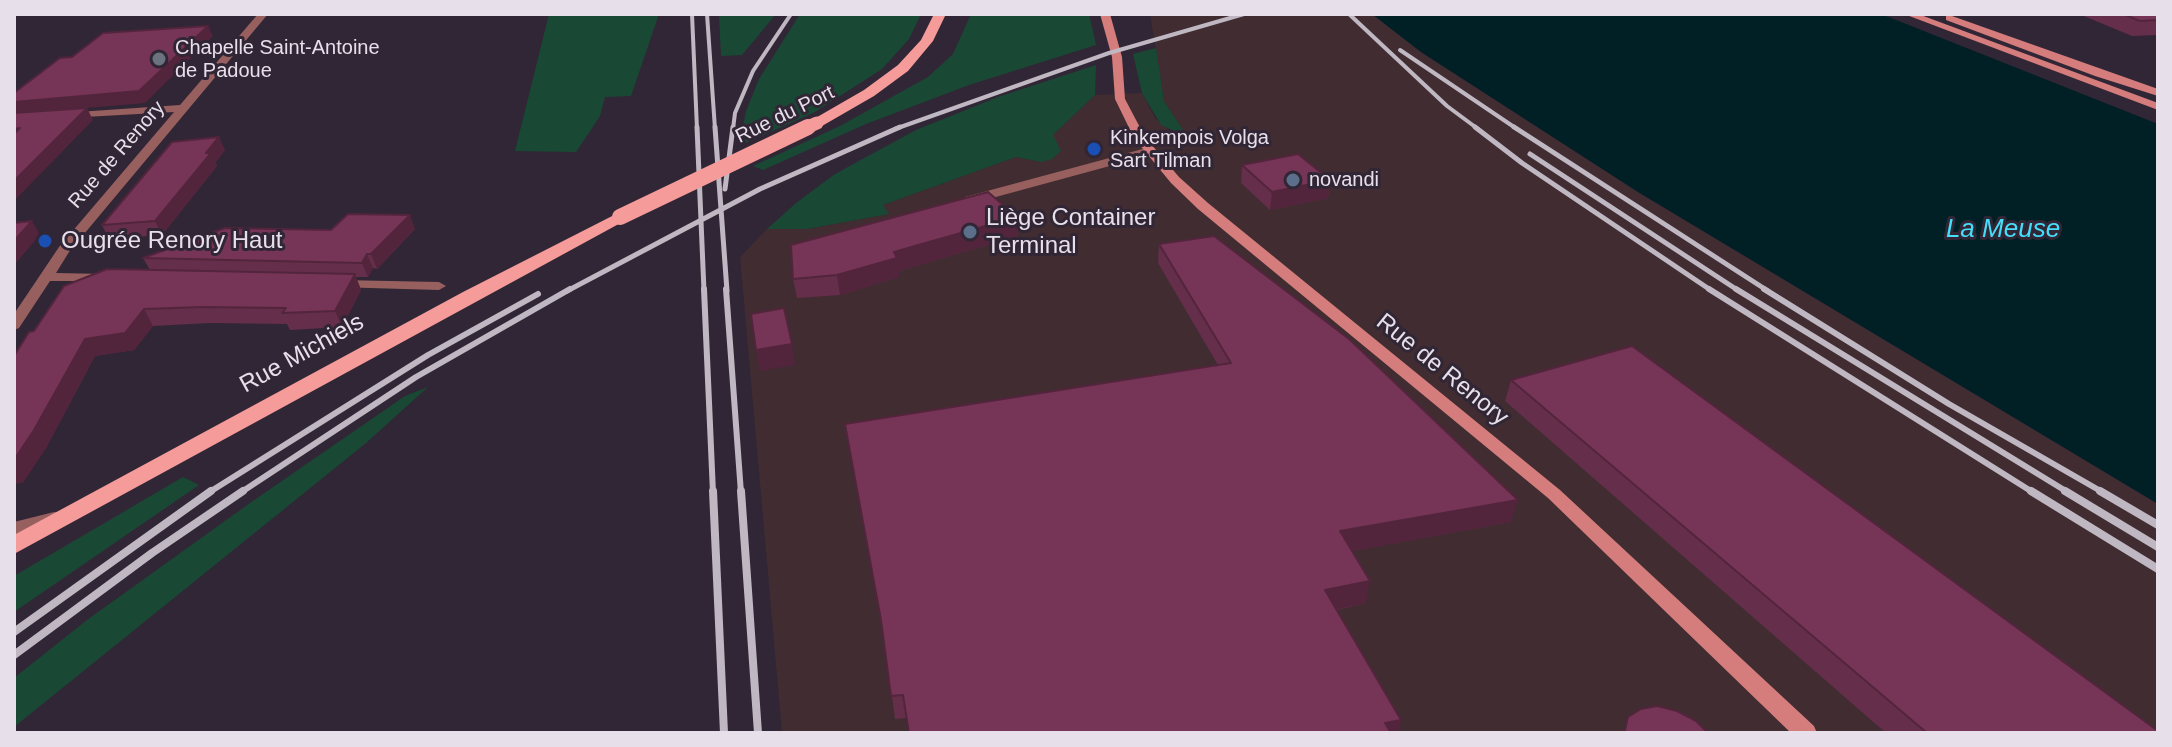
<!DOCTYPE html>
<html>
<head>
<meta charset="utf-8">
<style>
  body { margin:0 }
  #map { position:relative; width:2172px; height:747px; overflow:hidden; background:#312635; font-family:Helvetica,sans-serif }
  canvas { display:block }
  .frame { position:absolute; inset:0; border:16px solid #e7e0ea; pointer-events:none }
</style>
</head>
<body>
<div id="map">
<canvas width="2172" height="747"></canvas>
<div class="frame"></div>
</div>
<script>
const context = document.querySelector('canvas').getContext('2d');
context.lineJoin = 'round';
function fillPath(path, color) { context.fillStyle = color; context.fill(path, 'evenodd'); }
const shape = rows => new Path2D(rows.map(r => 'M' + r).join(''));
function trace(path, color, width, dash) { context.strokeStyle = color; context.lineWidth = width; context.lineCap = dash ? 'butt' : 'round'; context.setLineDash(dash || []); context.stroke(path); }
function drawText(font, color, halo, rows, align = 'center') {
  context.font = font + ' Helvetica,sans-serif'; context.lineWidth = 6; context.setLineDash([]); context.textBaseline = 'middle'; context.strokeStyle = halo; context.fillStyle = color; for (const [text, x, y, turn = 0] of rows) {
    context.save(); context.translate(x, y); context.rotate((+turn || 0) * Math.PI / 180); context.textAlign = isNaN(turn) ? turn : align; if (halo) context.strokeText(text, 0, 0); context.fillText(text, 0, 0); context.restore();
  }
}
fillPath(shape([
  [1150,14,1372,14,1421,52,1638,192,2158,504,2158,733,782,733,740,257,767,229,808,229,888,214,883,205,1016,157,1041,162,1053,135,1095,95,1142,93,1155,118,1172,133,1181,134,1183,130,1164,101]
]), '#402c31');
fillPath(shape([
  [549,14,659,14,631,96,605,97,600,116,576,152,515,151],
  [719,14,776,14,742,55,721,56],
  [800,14,921,14,909,39,882,69,815,112,739,146,746,111,759,79],
  [971,14,1089,14,1096,45,969,85,866,124,763,170,753,166,840,126,928,77,953,54],
  [1156,48,1164,101,1183,130,1181,134,1161,125,1142,93,1133,54],
  [1096,65,1095,95,1053,135,1061,151,1052,159,1041,162,1016,157,883,205,889,214,807,229,767,229,796,203,835,174,916,130,998,97],
  [428,387,366,443,14,727,14,678,87,620,250,503,405,396],
  [183,477,199,485,14,612,14,576]
]), '#194934');
fillPath(shape([
  [1372,14,1881,14,2158,124,2158,504,1638,192,1421,52]
]), '#002026');
fillPath(shape([
  [258,14,268,14,69,252,56,273,105,274,112,278,110,281,50,281,19,328,14,330,14,314,59,247,174,112,67,118,63,117,63,113,180,105,258,14],
  [1150,147,1154,148,1154,154,970,204,964,200,965,197,1150,147],
  [340,280,439,282,446,286,439,290,335,287,333,284,340,280],
  [54,512,61,513,63,518,61,523,14,536,14,522,54,512]
]), '#97605f');
fillPath(shape([
  [1100,14,1110,14,1122,57,1125,99,1145,137,1179,177,1208,203,1560,490,1814,726,1817,733,1791,733,1548,498,1198,209,1171,183,1134,138,1115,99,1112,57,1100,14],
  [1904,14,1918,14,2158,103,2158,110,1904,14],
  [1946,16,1952,16,2158,89,2158,96,2095,76,1946,20,1946,16]
]), '#d47d7c');
fillPath(shape([
  [934,14,946,14,933,41,908,71,874,96,822,126,812,126,812,120,864,90,898,65,921,40,934,14],
  [620,212,626,214,628,217,626,220,14,554,14,535,463,292,620,212]
]), '#f59b9a');
trace(shape([
  [692,14,697,129],
  [707,14,715,129],
  [1349,14,1447,106,1478,129],
  [1400,50,1517,129],
  [733,129,735,113,753,71,791,14],
  [895,129,1109,53,1244,14]
]), '#bfb7c2', 4);
trace(shape([
  [697,127,704,291],
  [715,127,727,291],
  [1475,127,1522,163,1712,291],
  [1514,127,1768,291],
  [1530,154,1739,291],
  [725,189,733,127],
  [567,291,760,189,900,127]
]), '#bfb7c2', 5);
trace(shape([
  [704,289,713,493],
  [726,289,741,493],
  [1709,289,2034,493],
  [1736,289,2069,493],
  [1764,289,1949,404,2104,493],
  [208,493,428,355,538,294],
  [240,493,416,377,570,289]
]), '#bfb7c2', 6);
trace(shape([
  [713,491,724,733],
  [741,491,758,733],
  [2031,491,2158,569],
  [2065,491,2158,547],
  [2100,491,2158,525],
  [14,632,211,491],
  [14,655,152,553,243,491]
]), '#bfb7c2', 8);
trace(shape([
  [803,129,817,123]
]), '#f59b9a', 13);
trace(shape([
  [620,217,808,127]
]), '#f59b9a', 16);
fillPath(shape([
  [2079,14,2158,14,2158,35,2132,36],
  [225,150,215,163,217,166,162,235,109,239,102,225],
  [1242,165,1330,180,1328,198,1270,210,1241,183],
  [1017,217,1018,236,899,271,899,277,840,295,797,298,793,279],
  [415,229,377,269,373,268,368,277,356,277,361,290,342,327,290,330,287,324,210,323,153,326,134,350,95,356,46,448,23,482,14,484,14,356,34,331,150,270,143,258,331,230],
  [1159,244,1511,522,1352,551,1366,603,1337,610,1401,720,1398,733,909,733,906,718,895,719,884,637,845,424,1218,365,1158,263],
  [1511,380,2158,733,1886,733,1505,401]
]), '#652e4a');
fillPath(shape([
  [208,26,213,36,145,103,14,114,14,102],
  [87,108,93,120,14,201,14,181],
  [219,137,225,150,215,163,217,166,162,235,155,221],
  [1330,180,1328,198,1270,210,1272,192],
  [410,215,415,229,377,269,371,254],
  [1017,217,1018,236,899,271,899,277,840,295,837,275,894,252],
  [32,221,40,235,14,265,14,241],
  [367,254,373,268,368,277,362,263],
  [355,274,361,290,342,327,335,311],
  [144,309,153,326,134,350,95,356,46,448,23,482,14,484,14,460,85,339],
  [792,344,795,365,760,371,756,350],
  [1518,500,1511,522,1336,554,1340,531],
  [1370,581,1366,603,1321,613,1325,590],
  [1401,720,1398,733,1383,733,1385,723]
]), '#53253c');
const building = shape([
  [2123,14,2158,14,2158,20,2140,21,2123,14],
  [208,26,139,91,14,102,14,93,60,58,72,57,103,33,208,26],
  [87,108,14,181,14,134,20,128,14,129,14,113,87,108],
  [219,137,206,153,211,153,155,221,102,225,172,142,219,137],
  [1298,154,1330,180,1272,192,1242,165,1298,154],
  [988,192,1017,217,894,252,897,258,837,275,793,279,791,245,988,192],
  [348,214,410,215,371,254,367,254,362,263,143,258,225,228,331,230,348,214],
  [32,221,14,241,14,223,32,221],
  [1214,236,1349,339,1518,500,1340,531,1370,581,1325,590,1401,720,1385,723,1391,733,909,733,903,695,891,696,881,620,845,424,1231,363,1159,244,1214,236],
  [107,269,355,274,335,311,282,313,286,308,202,307,144,309,125,333,85,339,34,430,14,460,14,356,29,332,34,331,64,286,107,269],
  [784,308,792,344,756,350,751,314,784,308],
  [1632,346,2158,731,2158,733,1927,733,1511,380,1632,346],
  [1657,706,1677,711,1696,721,1708,733,1626,733,1625,730,1628,717,1641,709,1657,706]
]);
fillPath(building, '#763556');
trace(building, '#53253c', 2);
for (const [x, y, r, color] of [
  [159,59,8,"#6b7280"],
  [1094,149,8,"#1a4fb4"],
  [1293,180,8,"#5c6f8a"],
  [970,232,8,"#5c6f8a"],
  [45,241,8,"#1a4fb4"]
]) { const dot = new Path2D(); dot.arc(x, y, r, 0, 2 * Math.PI); context.fillStyle = color; context.fill(dot); trace(dot, '#312635', 3); }
drawText('20px', '#e7e0ea', '#312635', [
  ["Chapelle Saint-Antoine",175,48],
  ["de Padoue",175,71],
  ["Kinkempois Volga",1110,138],
  ["Sart Tilman",1110,161],
  ["novandi",1309,180]
], 'left');
drawText('20px', '#e7e0ea', '#312635', [
  ["Rue du Port",785,115,-26],
  ["Rue de Renory",117,155,-49]
]);
drawText('24px', '#e7e0ea', '#312635', [
  ["Liège Container",986,218],
  ["Terminal",986,246],
  ["Ougrée Renory Haut",61,241]
], 'left');
drawText('24px', '#e7e0ea', '#312635', [
  ["Rue Michiels",302,354,-29],
  ["Rue de Renory",1442,370,39]
]);
drawText('italic 26px', '#45def9', '#312635', [
  ["La Meuse",2003,230]
]);
</script>
</body>
</html>
